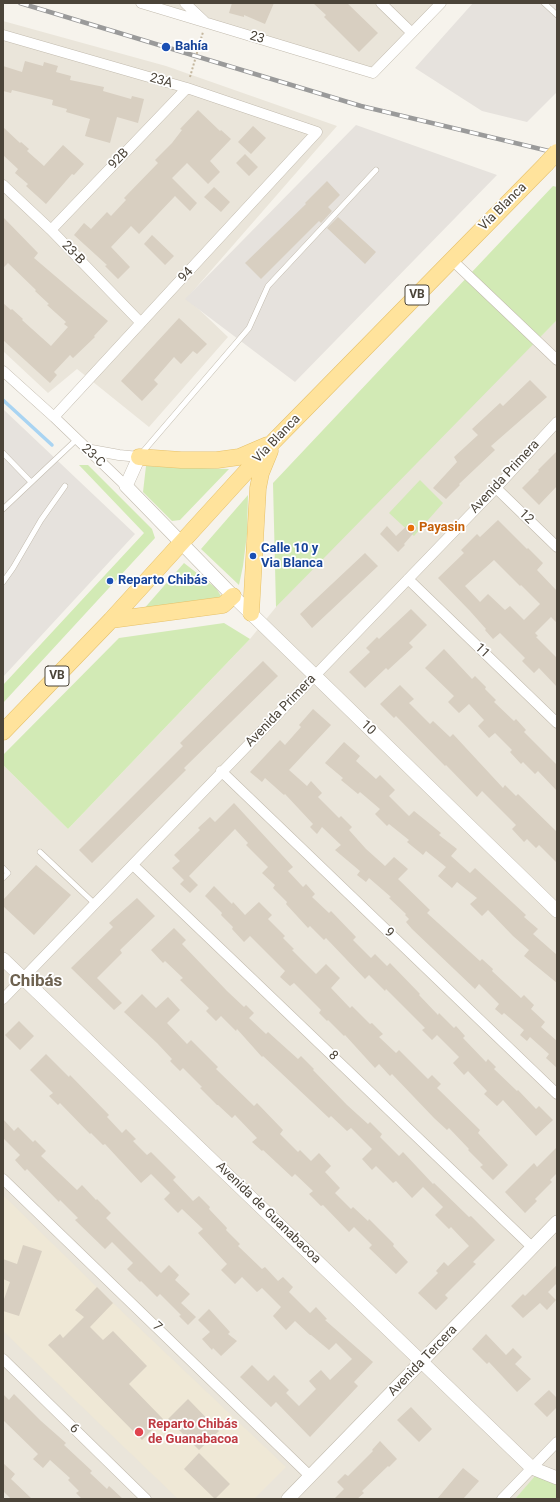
<!DOCTYPE html>
<html>
<head>
<meta charset="utf-8">
<style>
  body { margin:0 }
  #map { position:relative; width:560px; height:1502px; overflow:hidden; background:#f6f3ec; font-family:Roboto,sans-serif }
  canvas { display:block }
  .frame { position:absolute; inset:0; border:4px solid #4b4439; pointer-events:none }
</style>
</head>
<body>
<div id="map">
<canvas width="560" height="1502"></canvas>
<div class="frame"></div>
</div>
<script>
const context = document.querySelector('canvas').getContext('2d');
context.lineJoin = 'round';
function fillPath(path, color) { context.fillStyle = color; context.fill(path, 'evenodd'); }
const shape = rows => new Path2D(rows.map(r => 'M' + r).join(''));
function trace(path, color, width, dash) { context.strokeStyle = color; context.lineWidth = width; context.lineCap = dash ? 'butt' : 'round'; context.setLineDash(dash || []); context.stroke(path); }
function drawText(font, color, halo, rows, align = 'center') {
  context.font = font + ' Roboto,sans-serif'; context.lineWidth = 3.5; context.setLineDash([]); context.textBaseline = 'middle'; context.strokeStyle = halo; context.fillStyle = color; for (const [text, x, y, turn = 0] of rows) {
    context.save(); context.translate(x, y); context.rotate((+turn || 0) * Math.PI / 180); context.textAlign = isNaN(turn) ? turn : align; if (halo) context.strokeText(text, 0, 0); context.fillText(text, 0, 0); context.restore();
  }
}
fillPath(shape([
  [141,3,441,3,373,73],
  [3,21,166,66,337,126,187,298,228,337,149,427,77,369,48,393,3,351],
  [557,320,557,1483,535,1477,515,1499,3,1499,3,765,68,829,250,639,276,607,361,516]
]), '#eae5da');
fillPath(shape([
  [473,3,557,3,557,92,527,122,482,111,415,68],
  [356,125,497,175,295,382,185,299],
  [3,409,135,534,3,677]
]), '#e6e2dd');
fillPath(shape([
  [3,1195,113,1303,286,1467,254,1499,178,1499,3,1331]
]), '#efe8d6');
fillPath(shape([
  [553,186,557,187,557,320,276,607,273,483],
  [79,465,88,465,152,529,155,538,3,703,3,685,144,533],
  [146,466,175,467,229,469,180,520,172,521,143,492],
  [420,480,443,503,414,536,389,513],
  [248,495,247,534,243,566,239,585,201,549],
  [184,563,216,588,221,596,220,599,142,611],
  [224,623,250,639,68,829,3,765,3,755,119,638],
  [535,1476,557,1483,557,1499,515,1499]
]), '#d2eab5');
trace(shape([
  [3,400,52,445]
]), '#a9d4f2', 3.5);
fillPath(shape([
  [232,3,274,3,265,24,244,15,244,17,229,13],
  [313,3,347,3,378,33,359,52,324,17,326,15],
  [25,61,43,66,44,62,58,66,56,72,71,76,70,80,104,87,103,91,131,99,132,96,144,99,138,123,117,117,110,143,85,136,90,119,66,112,67,109,52,105,53,100,12,90,11,93,3,91,3,66,22,72],
  [198,110,220,131,221,130,231,139,210,161,220,172,208,184,187,163,172,178,197,203,190,211,175,196,139,234,131,226,111,247,130,267,118,279,105,266,107,265,74,235,84,223,91,229,107,212,111,216,126,200,124,198,158,163,155,160,172,143,182,130,180,129],
  [253,126,266,138,251,154,238,142],
  [3,127,20,143,21,142,29,149,27,151,44,166,63,145,84,164,74,175,72,174,46,204,26,186,28,184,15,173,18,169,3,155],
  [245,154,258,167,249,176,236,163],
  [327,181,340,195,328,207,332,211,321,223,319,221,261,279,245,263,306,204,305,203],
  [214,187,230,202,221,212,204,197],
  [3,217,38,253,34,258,108,321,94,336,95,337,73,358,70,355,54,372,57,375,50,383,3,340,3,303,11,310,12,309,23,319,22,320,51,346,68,327,64,324,66,322,47,305,49,304,35,291,36,290,8,263,3,268],
  [338,217,376,252,365,264,327,228],
  [152,235,174,256,165,265,144,244],
  [179,318,207,344,197,354,193,351,181,364,174,357,154,380,158,384,142,401,121,381],
  [530,380,547,397,491,446,495,450,459,484,460,485,446,499,433,488,457,462,454,457,478,435,472,429,500,403,503,406],
  [557,451,557,486,539,505,522,488,539,471,538,470],
  [498,520,527,549,528,548,543,563,537,570,557,591,557,623,551,617,535,633,538,636,536,637,557,658,557,687,539,668,534,673,522,661,525,658,500,633,493,639,485,630,486,629,470,611,438,578,464,553,461,550,477,534,480,537],
  [494,560,520,586,521,585,540,604,524,620,510,606,505,610,488,594,480,602,465,586],
  [411,522,418,528,404,544,405,545,398,552,380,534,387,526,396,536],
  [365,553,378,566,312,628,300,614],
  [411,609,427,625,409,643,413,647,388,670,386,668,365,688,349,672,370,652,366,648,377,637,379,639],
  [444,649,472,679,475,676,486,687,485,689,496,700,494,702,514,721,516,719,526,730,524,732,557,765,557,791,538,771,535,774,523,762,521,764,510,752,512,750,495,733,489,738,478,726,484,720,469,704,459,713,448,702,454,696,425,668],
  [263,661,278,676,184,768,186,770,92,863,79,850,183,746,180,743],
  [400,685,414,699,409,703,430,724,433,721,450,737,453,734,503,788,505,785,516,796,518,794,557,832,557,863,539,845,536,848,527,839,524,842,512,829,516,825,482,791,477,797,446,765,445,766,396,716,394,718,380,704],
  [313,709,331,725,289,770,307,786,311,781,322,793,318,797,339,818,341,816,352,827,349,830,366,849,385,866,394,857,408,869,398,879,430,910,427,913,480,961,482,959,493,969,492,971,521,998,524,995,534,1005,531,1009,545,1022,541,1027,557,1041,557,1068,546,1058,549,1054,530,1037,527,1041,520,1035,524,1030,504,1013,502,1015,495,1009,499,1004,479,984,475,989,412,929,406,922,409,919,405,915,406,914,389,898,391,897,369,878,366,882,357,875,360,871,335,850,341,845,322,827,317,834,310,827,313,824,285,794,284,795,265,778,262,782,250,772,280,740,285,745,301,727,299,725],
  [344,742,360,756,356,761,376,779,380,775,395,790,389,796,409,816,414,811,441,833,439,835,457,849,451,856,470,873,475,868,526,915,524,917,538,929,533,934,557,955,557,983,524,956,529,950,513,936,488,910,482,916,470,904,477,898,457,882,452,888,438,876,446,867,426,851,423,855,407,842,409,840,389,824,387,826,375,814,380,809,360,792,358,794,341,780,343,778,325,763],
  [234,803,293,867,288,871,303,887,306,884,315,894,312,897,329,913,331,911,356,937,353,940,371,958,375,954,387,966,390,963,420,994,419,995,438,1015,439,1013,454,1028,456,1026,465,1036,463,1038,486,1062,488,1059,496,1067,494,1069,517,1091,518,1090,536,1109,539,1106,553,1120,536,1136,503,1100,497,1106,484,1094,487,1091,468,1071,464,1075,453,1063,459,1057,437,1035,432,1040,422,1030,425,1028,386,989,385,991,369,975,365,979,326,938,324,940,310,926,308,928,286,904,287,902,273,888,275,885,262,873,268,867,246,845,248,843,235,829,189,876,198,885,190,893,180,884,184,880,172,868,180,861,174,855,200,830,198,828,210,817,215,822],
  [36,865,71,895,34,935,3,906,3,900],
  [214,886,232,904,233,902,245,915,259,902,272,915,268,919,285,936,283,938,294,949,292,950,316,974,326,964,340,978,331,988,350,1008,352,1006,370,1024,372,1023,383,1034,379,1037,396,1053,399,1050,428,1079,432,1075,441,1084,437,1088,480,1130,478,1133,508,1165,493,1180,480,1167,483,1165,468,1150,469,1149,449,1128,447,1130,434,1118,392,1074,390,1076,379,1064,375,1068,345,1035,344,1036,328,1020,327,1021,319,1013,321,1010,294,983,290,986,280,977,285,971,250,936,244,942,232,929,233,927,221,915,222,913,205,896],
  [137,898,155,916,120,950,122,953,97,978,122,1003,114,1010,71,968,113,927,109,923],
  [174,928,186,940,182,944,227,991,244,1007,246,1005,254,1013,249,1018,266,1034,268,1032,298,1059,301,1056,314,1069,313,1070,347,1105,368,1124,370,1122,382,1134,380,1137,399,1156,403,1152,433,1184,434,1183,469,1217,471,1216,495,1240,473,1262,476,1264,445,1295,448,1298,436,1310,418,1293,438,1273,436,1271,444,1262,448,1266,469,1246,451,1227,449,1229,435,1215,443,1207,423,1187,412,1198,396,1181,393,1183,376,1166,372,1170,362,1159,372,1149,351,1128,347,1131,331,1116,329,1118,279,1071,263,1056,262,1057,237,1029,236,1031,221,1016,216,1021,206,1011,209,1008,180,980,183,978,165,961,163,963,151,950],
  [142,994,156,1008,168,997,180,1010,167,1023,187,1044,191,1040,218,1067,216,1069,254,1106,257,1103,283,1130,280,1134,298,1152,300,1150,311,1161,319,1153,331,1166,325,1172,340,1188,335,1193,351,1209,353,1207,368,1221,369,1219,394,1244,393,1246,408,1262,396,1274,369,1248,372,1245,354,1227,349,1232,323,1205,321,1206,309,1194,313,1191,295,1174,292,1177,263,1150,262,1151,252,1142,257,1138,235,1115,232,1118,218,1105,217,1105,200,1088,202,1087,183,1068,180,1071,170,1061,172,1059,157,1043,124,1012],
  [19,1021,34,1036,20,1050,5,1035],
  [46,1054,69,1077,70,1075,109,1115,107,1117,122,1133,126,1129,136,1139,133,1141,147,1155,151,1152,176,1177,173,1180,193,1201,199,1196,210,1207,209,1209,227,1228,226,1230,240,1244,238,1246,262,1269,265,1267,278,1281,283,1277,293,1287,289,1292,310,1313,316,1307,327,1319,325,1320,373,1362,354,1382,358,1386,310,1437,276,1402,271,1407,240,1377,252,1365,268,1381,274,1375,289,1390,286,1393,299,1406,316,1389,309,1381,321,1370,330,1380,352,1359,336,1343,329,1350,311,1335,310,1335,295,1321,286,1330,273,1316,281,1307,262,1288,257,1292,242,1277,235,1284,221,1270,227,1264,198,1233,203,1229,182,1209,178,1213,164,1199,170,1193,151,1174,141,1183,105,1144,103,1145,91,1133,90,1134,60,1103,58,1105,49,1096,53,1093,30,1070],
  [3,1119,14,1131,18,1127,33,1142,35,1140,46,1151,41,1156,77,1190,82,1185,96,1200,97,1199,111,1213,106,1218,161,1273,169,1265,179,1275,175,1280,190,1294,181,1303,196,1317,188,1325,179,1316,181,1315,160,1294,157,1297,141,1281,140,1282,127,1269,133,1263,112,1242,105,1249,75,1220,78,1218,60,1200,59,1202,27,1169,25,1171,15,1160,20,1155,3,1138],
  [557,1147,557,1173,550,1180,552,1182,535,1199,537,1201,525,1213,505,1192,534,1163,537,1167],
  [23,1245,42,1251,19,1316,3,1311,3,1302,10,1282,3,1279,3,1259,17,1264],
  [557,1265,557,1283,548,1292,556,1300,547,1310,540,1303,523,1318,511,1306,523,1294,525,1296],
  [97,1287,113,1303,90,1327,103,1340,113,1331,147,1366,129,1384,163,1419,142,1440,48,1345,60,1334,63,1338,84,1317,75,1310],
  [209,1309,230,1332,228,1334,237,1341,221,1356,213,1348,212,1350,202,1339,210,1332,198,1320],
  [486,1334,506,1355,513,1348,522,1357,515,1364,531,1379,517,1392,489,1362,487,1364,472,1349],
  [549,1390,557,1398,557,1407,547,1417,534,1404],
  [3,1394,9,1400,14,1394,41,1421,66,1443,64,1445,92,1471,90,1473,107,1489,109,1486,123,1499,82,1499,76,1493,79,1491,68,1480,70,1478,50,1460,43,1468,33,1459,38,1454,3,1420],
  [188,1399,219,1431,199,1450,168,1419],
  [411,1407,432,1429,419,1442,397,1420],
  [380,1441,397,1459,389,1467,388,1466,362,1491,364,1493,357,1499,334,1499,344,1489,337,1482,345,1474,348,1476,373,1451,372,1450],
  [199,1453,230,1484,215,1499,184,1469],
  [3,1463,15,1474,11,1479,32,1499,11,1499,3,1491],
  [463,1468,479,1481,463,1499,437,1499]
]), '#d8cfc1');
const service = shape([
  [544,3,557,15],
  [3,453,31,482],
  [141,454,249,328,268,286,376,170],
  [3,509,76,440],
  [3,582,13,568,41,520,65,486],
  [40,852,95,904],
  [3,868,8,873,3,878]
]);
const minor = shape([
  [141,3,373,73,441,3],
  [185,3,204,21],
  [381,3,412,33],
  [3,35,187,88,317,132,54,417],
  [3,185,51,230,141,323],
  [51,230,187,88],
  [452,260,557,360],
  [3,371,54,417,126,486],
  [86,449,119,455,139,457],
  [496,488,557,547],
  [408,579,557,723],
  [221,771,557,1094],
  [133,865,532,1247],
  [3,999,496,488,557,422],
  [3,1179,310,1476],
  [3,1359,146,1499],
  [502,1499,557,1442]
]);
const tertiary = shape([
  [139,457,126,486,233,596,557,911],
  [3,959,532,1468,557,1478],
  [288,1499,557,1222]
]);
const primary = shape([
  [139,457,181,460,217,460,239,457,267,445],
  [251,613,258,488,261,473,270,451],
  [111,620,223,605,233,596],
  [3,732,111,620,274,441,546,164]
]);
trace(service, '#c2bbae', 6);
trace(minor, '#c2bbae', 11);
trace(tertiary, '#c2bbae', 14);
trace(primary, '#e6c16a', 17);
trace(shape([
  [190,77,203,32]
]), '#c4b79f', 2, [2, 2]);
trace(service, '#fff', 5);
trace(minor, '#fff', 10);
trace(tertiary, '#fff', 13);
trace(primary, '#ffe39c', 16);
const rail = shape([
  [20,3,361,106,557,153]
]);
trace(rail, '#9a9a9a', 4.5);
trace(rail, '#fff', 3, [9]);
const primaryBridge = shape([
  [546,164,557,152]
]);
trace(primaryBridge, '#e6c16a', 17, []);
trace(primaryBridge, '#ffe39c', 16);
for (const [x, y, r, color] of [
  [166,47,5,"#1a4fb4"],
  [411,528,4,"#e8710a"],
  [253,556,4,"#1a4fb4"],
  [110,581,4,"#1a4fb4"],
  [139,1432,5,"#e0444e"]
]) { const dot = new Path2D(); dot.arc(x, y, r, 0, 2 * Math.PI); context.fillStyle = color; context.fill(dot); trace(dot, '#fff', 1.5); }
for (const [x, y, w] of [
  [417,295,24],
  [57,676,24]
]) { const box = new Path2D(); box.roundRect(x - w / 2, y - 10, w, 20, 3); context.fillStyle = '#fff'; context.fill(box); trace(box, '#4b4439', 1); }
drawText('bold 12px', '#4b4439', null, [
  ["VB",417,295],
  ["VB",57,676]
]);
drawText('13px', '#4b4439', '#fff', [
  ["23",257,38,17],
  ["23A",161,81,16],
  ["92B",119,159,-46],
  ["Vía Blanca",503,207,-45],
  ["23-B",73,253,46],
  ["94",186,275,-47],
  ["Vía Blanca",277,439,-46],
  ["23-C",93,456,43],
  ["Avenida Primera",505,477,-47],
  ["12",526,517,44],
  ["11",482,651,44],
  ["Avenida Primera",281,711,-46],
  ["10",368,728,44],
  ["9",389,933,44],
  ["8",333,1056,44],
  ["Avenida de Guanabacoa",268,1213,44],
  ["7",157,1327,44],
  ["Avenida Tercera",423,1361,-46],
  ["6",74,1429,44]
]);
drawText('bold 13px', '#164399', '#fff', [
  ["Bahía",175,47],
  ["Calle 10 y",261,549],
  ["Via Blanca",261,564],
  ["Reparto Chibás",118,581]
], 'left');
drawText('bold 13px', '#c56008', '#fff', [
  ["Payasin",419,528]
], 'left');
drawText('bold 13px', '#be3a42', '#fff', [
  ["Reparto Chibás",148,1425],
  ["de Guanabacoa",148,1440]
], 'left');
drawText('bold 17px', '#6e6250', '#fff', [
  ["Chibás",36,982]
]);
</script>
</body>
</html>
